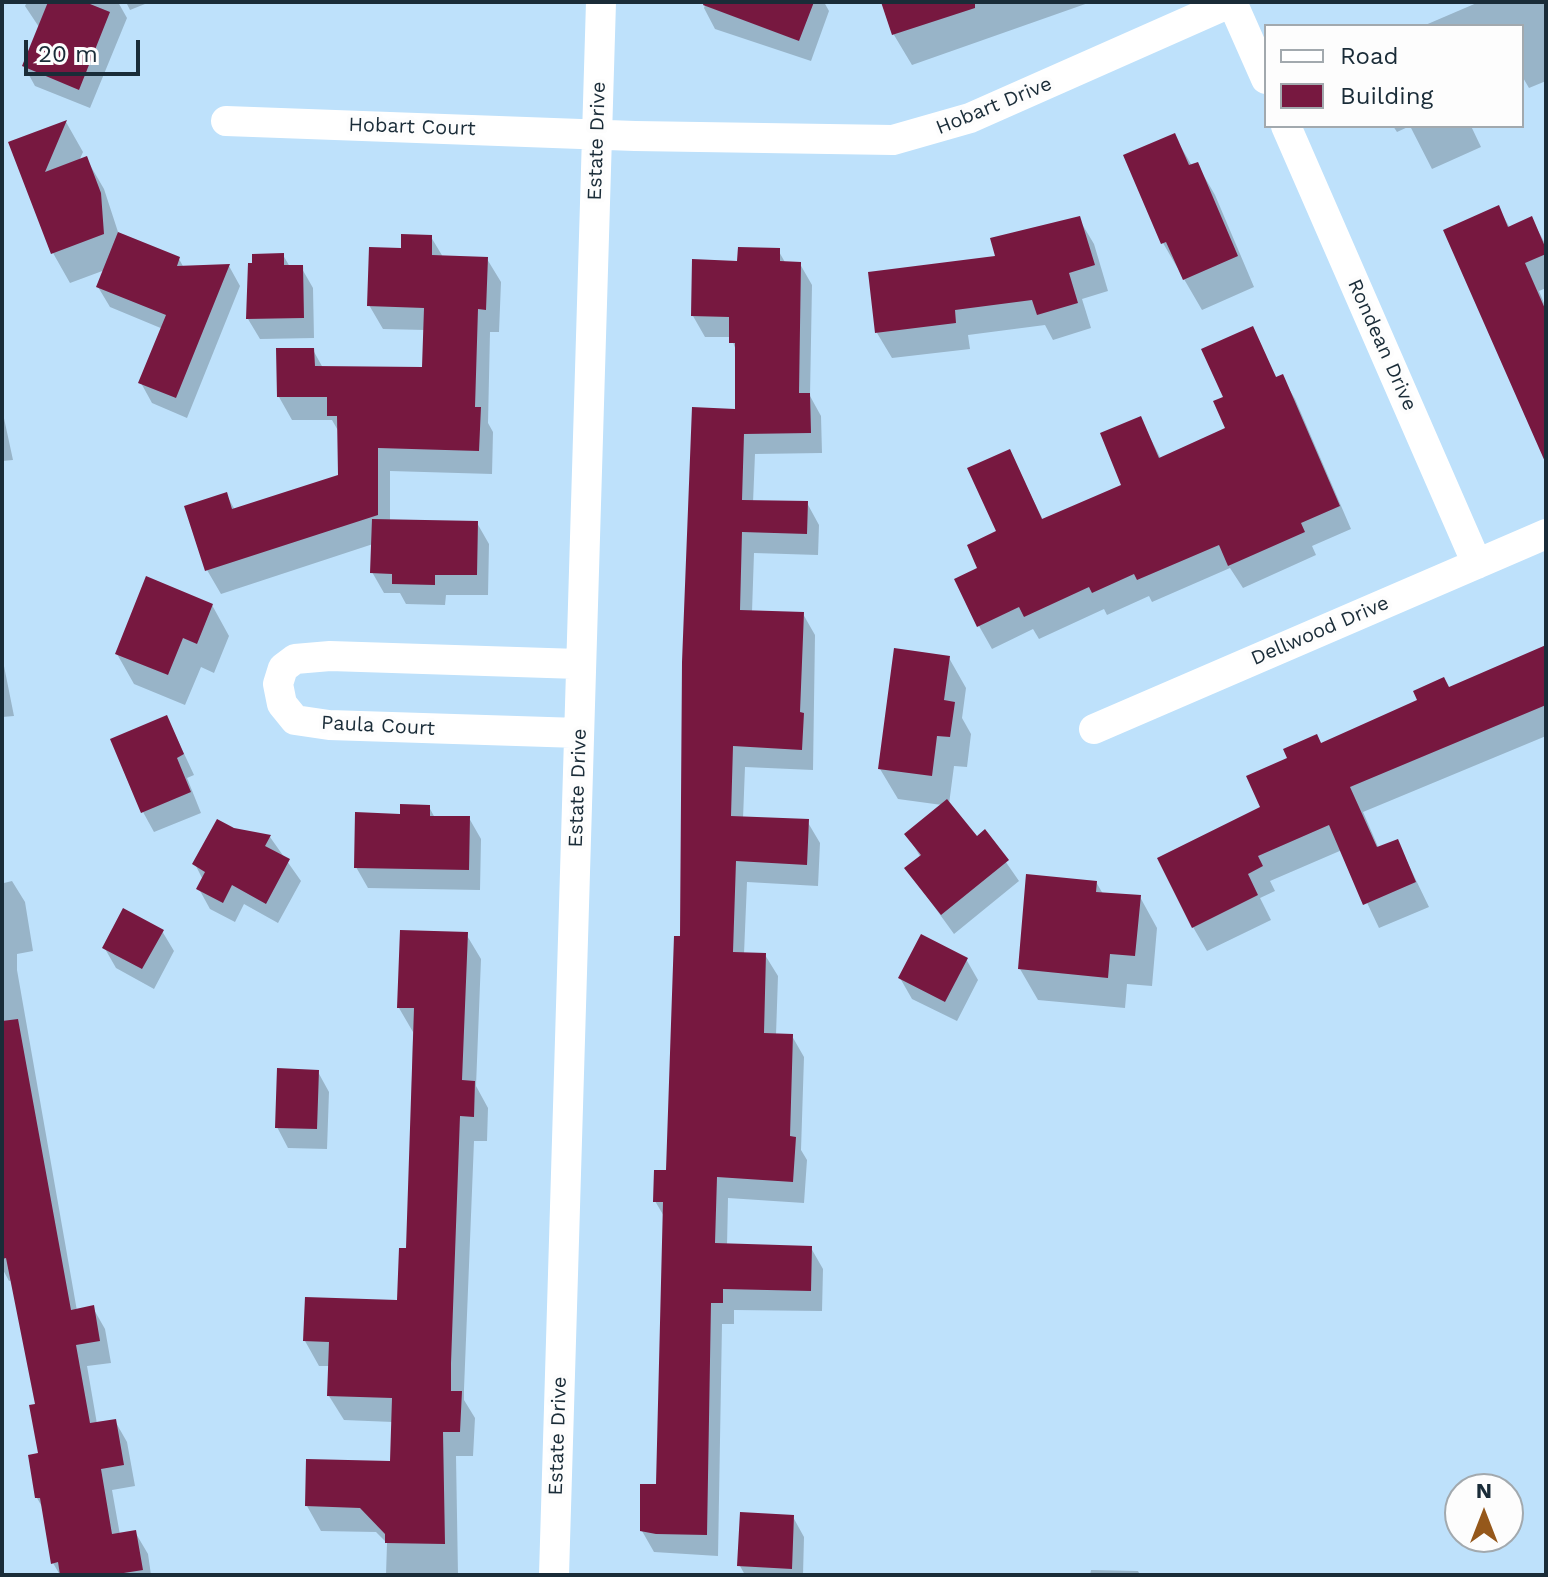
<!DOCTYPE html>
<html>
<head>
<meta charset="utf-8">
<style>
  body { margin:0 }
  #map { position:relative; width:1548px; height:1577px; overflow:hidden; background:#bee1fb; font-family:"Work Sans",sans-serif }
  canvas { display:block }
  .frame { position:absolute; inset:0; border:4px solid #1a2c38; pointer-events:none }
  .legend { position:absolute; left:1264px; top:24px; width:260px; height:104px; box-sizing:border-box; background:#fdfdfd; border:2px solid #a2a9ae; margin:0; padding:10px 14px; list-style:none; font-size:24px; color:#1a2c38 }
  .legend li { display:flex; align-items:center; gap:16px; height:40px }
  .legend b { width:40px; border:2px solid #a2a9ae }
  .north { position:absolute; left:1444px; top:1473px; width:80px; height:80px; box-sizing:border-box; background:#fdfdfd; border:2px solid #a2a9ae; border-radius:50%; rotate:0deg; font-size:22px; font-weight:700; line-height:32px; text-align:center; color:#1a2c38 }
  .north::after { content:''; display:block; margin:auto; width:28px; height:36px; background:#95581b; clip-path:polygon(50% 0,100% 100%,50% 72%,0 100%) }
  .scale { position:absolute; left:24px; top:40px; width:116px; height:36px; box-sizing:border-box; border:4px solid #1a2c38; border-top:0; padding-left:10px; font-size:24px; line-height:28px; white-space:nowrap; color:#1a2c38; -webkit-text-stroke:6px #fdfdfd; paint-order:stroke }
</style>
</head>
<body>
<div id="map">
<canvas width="1548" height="1577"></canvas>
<div class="frame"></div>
<ul class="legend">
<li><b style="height:10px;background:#fff"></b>Road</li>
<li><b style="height:22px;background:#771840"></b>Building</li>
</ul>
<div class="north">N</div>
<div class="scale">20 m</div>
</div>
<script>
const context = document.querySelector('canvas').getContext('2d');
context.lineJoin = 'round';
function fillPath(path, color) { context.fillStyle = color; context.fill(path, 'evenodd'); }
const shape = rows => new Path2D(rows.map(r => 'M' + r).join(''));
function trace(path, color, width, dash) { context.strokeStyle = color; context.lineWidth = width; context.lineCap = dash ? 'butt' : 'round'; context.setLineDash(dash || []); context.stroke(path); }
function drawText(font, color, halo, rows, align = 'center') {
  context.font = font + ' "Work Sans",sans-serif'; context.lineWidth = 8; context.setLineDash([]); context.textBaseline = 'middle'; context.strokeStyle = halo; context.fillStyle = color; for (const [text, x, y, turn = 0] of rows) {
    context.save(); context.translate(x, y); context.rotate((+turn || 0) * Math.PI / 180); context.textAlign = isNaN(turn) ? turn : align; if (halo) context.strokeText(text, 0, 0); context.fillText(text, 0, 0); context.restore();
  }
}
fillPath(shape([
  [27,2,118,2,127,18,90,108,35,86,24,66,39,27,25,6],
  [126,2,150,2,130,10],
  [706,2,824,2,829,11,811,61,715,29,704,8],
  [883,2,1091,2,912,65,894,35],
  [1479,2,1546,2,1546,81,1529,88,1522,76,1522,26,1423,26],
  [66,122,83,152,79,161,86,158,104,189,119,235,179,259,184,268,229,266,240,286,187,418,152,403,141,383,163,329,110,307,98,287,105,270,70,283,53,253,10,143],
  [1393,126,1471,126,1481,147,1432,169,1410,126,1397,132],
  [1174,135,1192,166,1197,164,1215,195,1254,287,1202,310,1163,243],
  [1498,207,1510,228,1531,218,1546,245,1546,288,1539,291,1546,308,1546,452],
  [1079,219,1094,244,1108,291,1082,299,1091,328,1053,340,1045,325,968,335,970,349,892,358,877,333,870,273,998,258],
  [431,237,443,257,487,259,501,282,499,332,490,332,488,423,493,432,492,474,390,471,390,522,477,523,489,544,488,595,446,595,445,605,406,604,400,593,384,593,372,572,373,544,221,594,207,570,186,507,226,494,235,510,340,476,340,434,332,420,292,420,279,397,313,350,323,368,424,369,425,330,383,329,369,305,403,250],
  [778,250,786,264,800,264,812,285,810,396,821,416,822,453,755,454,753,503,807,503,819,525,818,555,754,553,752,612,803,614,815,635,813,770,745,767,743,819,807,821,820,843,818,886,747,882,744,954,765,955,778,976,776,1035,792,1036,804,1057,801,1150,807,1160,804,1203,728,1198,727,1246,811,1248,823,1269,822,1311,734,1310,734,1324,722,1324,718,1556,654,1552,642,1531,658,1486,665,1218,655,1201,668,1172,682,938,737,411,737,353,731,337,705,337,693,316,739,263],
  [283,255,290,267,301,267,313,288,314,338,260,339,248,319],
  [1252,329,1277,379,1282,377,1295,399,1351,529,1312,546,1316,555,1243,588,1230,568,1152,602,1149,596,1107,615,1104,609,1039,639,1033,629,992,649,979,626,980,569,998,532,1009,451,1043,520,1124,486,1140,418,1161,459,1228,429,1226,398],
  [2,409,13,460,2,461],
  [212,605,229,636,214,673,201,667,185,705,134,684,117,654],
  [1546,648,1546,736,1363,812,1379,849,1397,841,1429,907,1379,928,1342,850,1270,881,1275,891,1260,898,1271,920,1207,951,1193,927,1262,808,1321,746],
  [2,656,14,716,2,717],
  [949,658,966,688,962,718,971,734,967,767,954,766,949,804,976,838,985,832,1019,881,954,934,907,869,921,858,907,834,942,805,898,799,880,769],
  [167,717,194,775,187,778,201,813,154,832,143,812],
  [429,807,435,818,469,818,481,839,480,890,368,888,356,867,402,816],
  [233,830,270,837,301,881,278,923,244,904,235,922,210,909,199,889,203,880,195,864],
  [2,873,4,883,12,881,25,902,33,951,17,954,17,970,77,1311,93,1308,105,1329,111,1363,87,1366,97,1424,115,1421,127,1442,135,1486,112,1490,120,1535,135,1532,148,1554,151,1575,60,1575,53,1563,44,1510,37,1498,40,1455,37,1406,13,1280,9,1281,2,1268],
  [1096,882,1103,894,1140,897,1157,928,1152,986,1127,984,1125,1008,1038,1000,1020,969],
  [162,931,174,951,154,989,116,968,104,947],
  [466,934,481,959,476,1086,488,1108,487,1141,474,1141,464,1389,464,1400,475,1418,473,1456,456,1456,458,1575,386,1575,387,1543,376,1532,321,1531,307,1506,392,1463,393,1422,344,1420,329,1396,330,1366,319,1366,305,1341,399,1302,408,1250,413,1032,399,1008],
  [966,959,978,980,957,1021,912,999,900,978],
  [318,1072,329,1092,327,1149,288,1148,277,1127],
  [793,1517,804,1537,803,1575,745,1575,740,1566],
  [1091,1570,1138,1571,1140,1575,1090,1575]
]), '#0003');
fillPath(shape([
  [48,2,85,2,110,12,79,90,22,66],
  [704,2,814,2,799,41,703,5],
  [881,2,975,2,975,8,892,35],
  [67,120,45,172,87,156,101,193,104,234,51,254,8,142],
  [1175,133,1189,165,1198,162,1238,256,1183,280,1166,242,1161,244,1123,155],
  [1499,205,1508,227,1532,216,1546,249,1546,254,1525,263,1546,311,1546,464,1443,230],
  [1080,216,1095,265,1069,273,1078,303,1037,315,1032,300,955,310,956,323,875,333,868,272,995,256,990,238],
  [118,232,180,257,177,266,230,264,176,398,138,383,166,315,96,287],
  [401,234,432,235,432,255,488,257,486,310,478,309,475,407,481,407,479,451,378,448,378,515,205,571,184,506,227,492,232,509,338,475,337,416,327,416,327,397,277,397,276,348,314,348,315,366,422,367,424,308,367,306,369,247,401,248],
  [738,247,780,248,780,261,801,262,799,393,810,393,811,433,744,434,742,500,808,501,807,534,742,532,740,610,804,612,800,712,804,713,802,750,733,746,731,816,809,819,807,865,736,861,733,952,766,953,764,1033,793,1034,790,1136,796,1137,793,1182,717,1177,715,1243,812,1246,811,1291,723,1289,723,1303,711,1303,707,1535,656,1534,640,1531,640,1484,656,1484,663,1202,653,1202,654,1170,666,1170,674,936,680,936,682,662,692,407,735,409,735,343,729,343,729,317,691,316,692,259,737,261],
  [284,253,284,265,303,265,304,318,246,319,248,263,252,263,252,254],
  [1253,326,1276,377,1283,374,1340,506,1301,523,1305,532,1228,566,1219,545,1137,580,1134,574,1092,593,1089,587,1024,617,1019,607,977,627,954,579,977,568,967,545,996,531,967,468,1010,449,1042,519,1121,485,1100,433,1141,416,1159,458,1225,428,1213,401,1223,397,1201,349],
  [372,519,478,521,477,575,435,575,435,585,392,584,392,574,370,573],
  [146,576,213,604,197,644,183,638,168,675,115,654],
  [1546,645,1546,705,1350,787,1377,847,1398,839,1416,882,1363,905,1329,825,1258,856,1263,866,1248,874,1258,895,1192,928,1157,858,1260,807,1246,776,1287,758,1283,749,1317,734,1321,743,1417,700,1413,691,1444,677,1449,687],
  [894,648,950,656,944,700,955,702,950,737,937,736,932,776,878,769],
  [167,715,184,754,177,758,191,792,141,813,110,739],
  [947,799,977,836,985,829,1009,860,941,915,904,868,921,855,904,834],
  [400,804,430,805,430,816,470,816,469,870,354,868,355,812,400,814],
  [217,819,234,828,271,835,265,846,290,859,266,904,232,885,223,903,196,889,205,872,192,864],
  [1026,874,1097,881,1096,892,1141,895,1135,956,1110,954,1108,978,1018,969],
  [123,908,164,930,142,969,102,948],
  [400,930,468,932,462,1080,475,1081,474,1117,460,1116,451,1363,451,1391,462,1391,460,1432,443,1432,445,1544,385,1543,385,1534,360,1508,305,1506,306,1459,390,1461,392,1398,327,1396,329,1342,303,1341,305,1297,397,1300,399,1248,406,1248,414,1008,397,1008],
  [921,934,968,958,945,1002,898,978],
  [18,1019,71,1310,94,1305,100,1341,76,1345,90,1423,116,1419,124,1465,101,1469,112,1534,136,1530,143,1570,111,1575,60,1575,58,1562,51,1564,40,1498,35,1498,28,1455,38,1453,29,1405,35,1404,6,1258,2,1259,2,1021],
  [277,1068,319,1070,317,1129,275,1128],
  [740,1512,794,1515,792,1569,737,1566]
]), '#771840');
trace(shape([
  [1232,2,1266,79],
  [226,121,635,136,893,140,970,118,1232,2],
  [1286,126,1477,564],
  [579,664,330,656,295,659,283,668,278,684,282,704,295,720,329,725,579,733],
  [1094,729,1546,534],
  [554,1575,601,2]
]), '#fff', 30);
drawText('20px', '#1a2c38', '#fdfdfd', [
  ["Hobart Drive",994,106,-22],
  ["Hobart Court",412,127,2],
  ["Estate Drive",597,141,-88],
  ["Rondean Drive",1382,345,66],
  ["Dellwood Drive",1320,631,-23],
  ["Paula Court",378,726,3],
  ["Estate Drive",578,788,-88],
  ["Estate Drive",558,1436,-88]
]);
</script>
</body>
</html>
